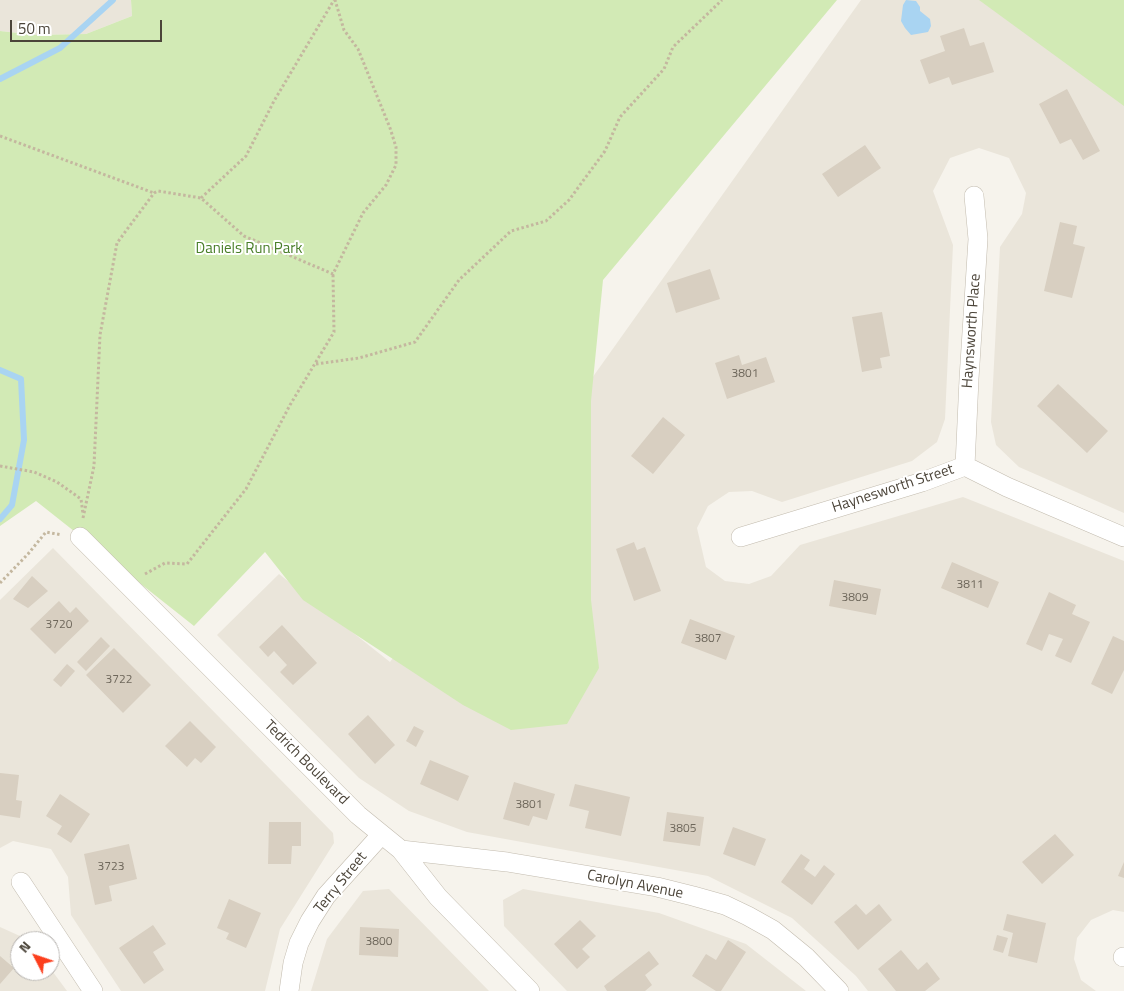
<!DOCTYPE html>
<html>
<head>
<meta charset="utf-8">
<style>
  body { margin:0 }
  #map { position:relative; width:1124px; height:991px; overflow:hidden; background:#f6f3ec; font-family:"Titillium Web",sans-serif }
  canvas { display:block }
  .north { position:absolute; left:10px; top:931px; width:50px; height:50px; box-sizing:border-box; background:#fff; border:1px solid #b7b4b0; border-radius:50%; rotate:311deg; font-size:14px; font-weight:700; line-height:20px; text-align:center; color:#4b4439 }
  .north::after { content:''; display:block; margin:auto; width:18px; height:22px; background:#fc3f1d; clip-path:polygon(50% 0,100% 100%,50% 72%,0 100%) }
  .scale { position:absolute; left:10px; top:20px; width:152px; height:22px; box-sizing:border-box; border:2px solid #4b4439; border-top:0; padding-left:6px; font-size:15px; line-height:18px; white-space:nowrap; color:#4b4439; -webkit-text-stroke:4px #fff; paint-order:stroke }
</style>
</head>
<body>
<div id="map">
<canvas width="1124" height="991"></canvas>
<div class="north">N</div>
<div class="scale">50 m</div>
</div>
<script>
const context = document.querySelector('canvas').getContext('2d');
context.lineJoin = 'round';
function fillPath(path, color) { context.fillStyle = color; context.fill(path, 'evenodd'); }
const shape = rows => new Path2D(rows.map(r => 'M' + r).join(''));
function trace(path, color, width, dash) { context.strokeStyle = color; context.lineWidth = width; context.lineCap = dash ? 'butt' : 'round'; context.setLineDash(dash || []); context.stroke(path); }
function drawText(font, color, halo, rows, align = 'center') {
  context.font = font + ' "Titillium Web",sans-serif'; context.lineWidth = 4; context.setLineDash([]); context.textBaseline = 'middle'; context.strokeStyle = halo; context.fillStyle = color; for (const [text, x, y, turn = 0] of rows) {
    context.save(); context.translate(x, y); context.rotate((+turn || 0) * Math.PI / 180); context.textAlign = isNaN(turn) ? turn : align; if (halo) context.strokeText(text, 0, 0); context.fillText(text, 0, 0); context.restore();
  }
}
fillPath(shape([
  [0,0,131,0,132,16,86,34,36,35,0,31],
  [861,0,1124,0,1124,513,1019,467,996,445,991,422,1000,247,1022,214,1026,193,1009,158,979,148,950,158,933,191,953,245,945,419,937,442,912,461,782,502,752,491,729,492,708,506,697,528,706,567,725,581,749,584,771,576,800,545,963,497,1124,561,1124,912,1113,910,1091,920,1077,938,1074,959,1081,980,1096,991,868,991,856,976,792,918,708,876,467,832,409,811,359,778,217,635,279,574,390,662],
  [53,548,333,833,334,843,280,929,265,991,121,991,71,915,68,877,51,849,13,841,0,848,0,600],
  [389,889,489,991,311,991,327,939,363,891],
  [523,889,659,913,746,944,806,991,567,991,504,926,503,900],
  [0,927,31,941,20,941,20,971,50,971,50,968,67,991,0,991]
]), '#eae5da');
fillPath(shape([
  [131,0,837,0,603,280,591,401,591,600,599,668,567,724,511,730,463,705,303,600,265,552,194,626,36,501,0,526,0,31,36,35,86,34,132,16],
  [979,0,1124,0,1124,106]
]), '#d2eab5');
fillPath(shape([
  [906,0,916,1,920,7,920,11,930,19,931,26,928,32,911,35,905,28,901,21,903,5]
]), '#a9d4f2');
trace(shape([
  [0,79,60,48,113,0],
  [0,370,21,379,24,440,12,505,0,519]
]), '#a9d4f2', 6);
fillPath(shape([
  [964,28,970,46,984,42,994,72,952,85,949,77,929,84,920,60,945,51,940,36],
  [1067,89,1100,151,1083,160,1071,139,1060,144,1039,104],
  [865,145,881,168,838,197,822,174],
  [1060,222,1077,226,1073,244,1085,247,1072,298,1044,291],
  [710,269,720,299,676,313,667,283],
  [882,312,890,356,880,358,882,368,862,372,852,317],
  [739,355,742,365,766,357,775,382,727,399,715,363],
  [1058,384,1108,431,1087,453,1037,406],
  [663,417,685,435,653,474,631,456],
  [634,542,637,550,645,547,661,591,634,601,616,549],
  [952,562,999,582,988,608,941,588],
  [32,576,48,591,28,608,13,599],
  [834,580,881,589,876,615,829,606],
  [1049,592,1076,605,1072,614,1090,622,1071,663,1055,656,1063,639,1049,634,1042,651,1026,644],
  [59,601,70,613,76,607,89,621,55,654,30,629],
  [690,619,735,636,726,660,681,643],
  [282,625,317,663,293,685,280,672,287,665,274,651,268,657,259,647],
  [1113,636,1124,641,1124,670,1112,694,1091,684],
  [101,637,110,646,86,671,77,662],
  [114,648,151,685,123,713,86,675],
  [67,664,75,671,61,687,53,680],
  [368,715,395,745,375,764,348,734],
  [190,721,216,747,201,763,195,758,187,767,165,746],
  [414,726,424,731,416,747,406,741],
  [430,760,469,776,458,801,420,784],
  [0,773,19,775,16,800,22,801,20,818,0,815],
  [514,782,555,794,547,820,533,816,529,826,503,819],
  [575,784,630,797,621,836,585,828,589,811,569,806],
  [60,794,90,814,71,843,57,834,62,826,46,816],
  [667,812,704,817,700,846,663,841],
  [269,822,301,822,301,846,292,846,291,864,268,864],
  [733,827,766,839,755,866,723,854],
  [1055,834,1074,855,1042,884,1022,862],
  [129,844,137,879,109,886,112,901,95,905,84,854],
  [801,854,810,860,804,869,815,877,824,865,835,874,812,905,781,882],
  [1124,862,1124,878,1118,876],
  [229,899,261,913,246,948,226,939,229,933,217,928],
  [856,904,866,915,879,904,892,920,858,950,834,922],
  [1007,914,1046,923,1037,963,1008,956,1013,933,1003,930],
  [580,920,596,936,582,949,590,957,577,969,554,944],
  [153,925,166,944,153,952,164,970,144,984,119,948],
  [360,927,399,929,398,957,359,955],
  [997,935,1008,938,1003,953,993,950],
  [728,940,746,952,721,991,716,991,692,976,706,954,716,960],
  [901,950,918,970,927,962,940,979,925,991,896,991,878,969],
  [649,951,659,964,645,975,652,985,645,991,607,991,604,986],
  [0,956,14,968,0,984]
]), '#d8cfc1');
const street = shape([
  [965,466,969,379,978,239,974,196],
  [80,537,358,815,401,850,438,897,530,991],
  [741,537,922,482,965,466,1007,487,1124,537],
  [401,850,507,862,657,887,693,896,725,905,748,916,773,930,806,957,839,991],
  [21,882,93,991],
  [1123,957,1124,957],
  [289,991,293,963,299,943,310,921,326,896,381,835]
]);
trace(street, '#c2bbae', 20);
trace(shape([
  [0,136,154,193],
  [201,198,246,156,274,101,334,0],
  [316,364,359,358,415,342,459,280,511,231,546,221,569,200,605,151,620,117,664,69,673,47,722,0],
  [0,466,34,472,57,482,81,499,83,514],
  [83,518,94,466,100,335,117,243,154,193,158,191,201,198,244,236,333,274,363,213,386,185,396,165,396,147,390,128,358,49,344,30,335,0],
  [145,574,165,563,187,564,246,489,290,405,334,332,333,274],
  [0,583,28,554,46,532,62,535]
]), '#c4b79f', 3, [2.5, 2.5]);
trace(street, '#fff', 19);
drawText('12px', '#6e675b', null, [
  ["3801",745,374],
  ["3811",970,585],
  ["3809",855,598],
  ["3720",59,625],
  ["3807",708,639],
  ["3722",119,680],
  ["3801",529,805],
  ["3805",683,829],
  ["3723",111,867],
  ["3800",379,942]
]);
drawText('15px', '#4a7f2a', '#fff', [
  ["Daniels Run Park",249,249]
]);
drawText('15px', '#4b4439', '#fff', [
  ["Haynsworth Place",972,331,-86],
  ["Haynesworth Street",893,489,-18],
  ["Tedrich Boulevard",306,763,45],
  ["Terry Street",341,883,-51],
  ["Carolyn Avenue",635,885,11]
]);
</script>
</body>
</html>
